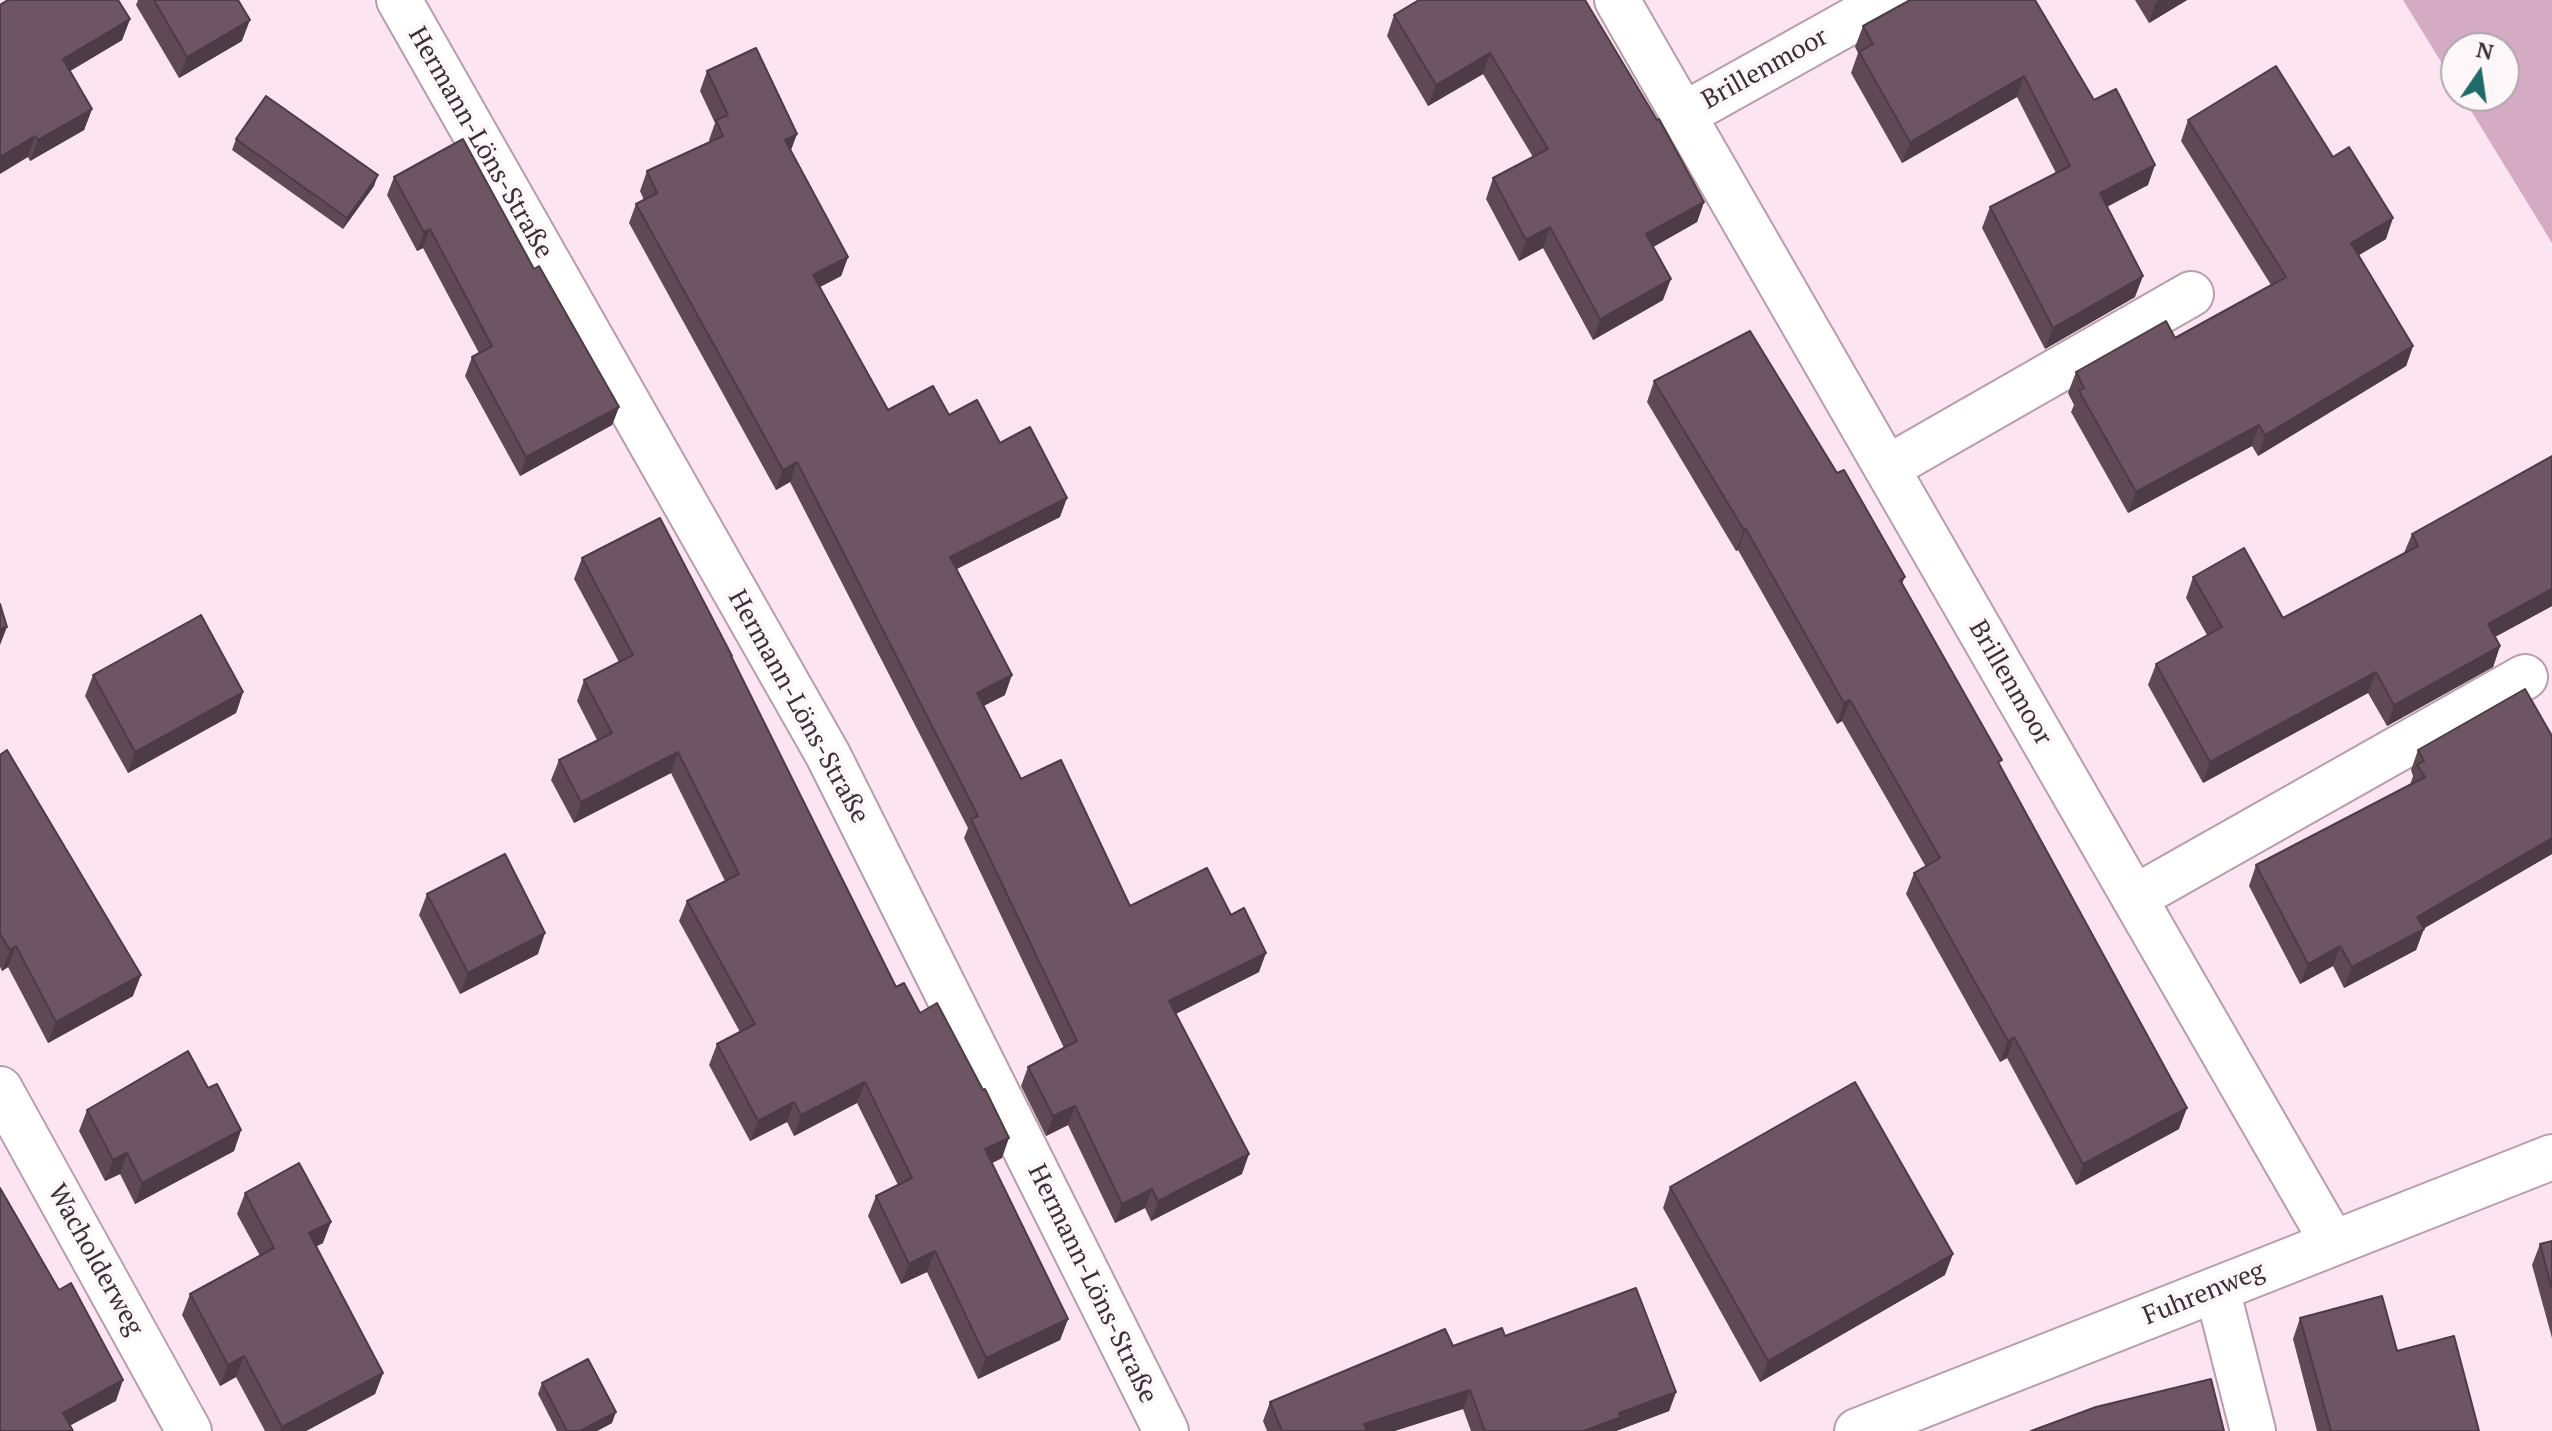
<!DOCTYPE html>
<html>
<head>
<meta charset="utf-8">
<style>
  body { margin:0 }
  #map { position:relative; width:2552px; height:1431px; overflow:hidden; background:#fce4f1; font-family:"PT Serif",serif }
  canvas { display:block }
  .north { position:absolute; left:2440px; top:32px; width:80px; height:80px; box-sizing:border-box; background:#fdf7fa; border:2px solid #afa7ac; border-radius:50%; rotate:13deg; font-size:22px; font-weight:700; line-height:32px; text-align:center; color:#3b2f36 }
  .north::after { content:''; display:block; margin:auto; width:28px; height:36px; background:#1f6b69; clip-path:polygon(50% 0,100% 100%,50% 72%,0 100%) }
</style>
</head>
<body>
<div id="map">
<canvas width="2552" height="1431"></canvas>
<div class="north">N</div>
</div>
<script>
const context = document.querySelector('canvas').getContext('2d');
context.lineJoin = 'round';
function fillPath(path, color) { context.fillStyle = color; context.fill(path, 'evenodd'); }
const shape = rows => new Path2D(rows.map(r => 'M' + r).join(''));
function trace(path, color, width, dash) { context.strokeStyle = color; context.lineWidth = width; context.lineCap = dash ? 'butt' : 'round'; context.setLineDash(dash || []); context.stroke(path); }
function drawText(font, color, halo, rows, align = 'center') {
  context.font = font + ' "PT Serif",serif'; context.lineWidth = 8; context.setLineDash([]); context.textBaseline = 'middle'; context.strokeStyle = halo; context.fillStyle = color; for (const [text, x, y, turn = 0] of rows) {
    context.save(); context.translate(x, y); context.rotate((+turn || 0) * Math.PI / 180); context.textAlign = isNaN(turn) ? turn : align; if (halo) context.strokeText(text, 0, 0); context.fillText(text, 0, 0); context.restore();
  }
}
fillPath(shape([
  [2403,0,2552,0,2552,243,2462,96,2504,96,2504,48,2456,48,2456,86]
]), '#d5aac3');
const minor = shape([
  [399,0,828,755,1166,1431],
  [1617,0,2333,1243],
  [1683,115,1889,0],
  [1887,468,2191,294],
  [2134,898,2525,677],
  [0,1089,189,1431],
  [2217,1289,2253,1431],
  [1857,1431,2552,1157]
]);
trace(minor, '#b89dad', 48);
trace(minor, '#fff', 44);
fillPath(shape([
  [138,0,238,0,242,41,179,78,136,5],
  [1419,0,1704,202,1697,222,1653,247,1663,300,1593,340,1543,248,1519,261,1486,199,1493,178,1533,157,1483,74,1428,106,1387,36,1394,15],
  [2035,0,2094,100,2148,185,2107,207,2135,297,2045,349,1982,228,1990,207,2056,173,2017,97,1902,163,1851,73,1858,53,1855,47,1863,26],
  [2135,0,2187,0,2149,23],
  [0,5,130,19,122,40,70,71,92,109,84,130,30,161,28,157],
  [707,71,791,151,848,257,841,276,820,287,888,410,949,415,1000,443,1060,517,956,569,1005,695,983,706,1021,779,1130,906,1259,972,1175,1014,1242,1174,1151,1221,1145,1208,1115,1223,1068,1125,1046,1136,1021,1086,1028,1067,1064,1048,964,838,968,828,790,482,776,490,629,223,636,204,644,200,640,191,647,171,710,142,709,140,715,123,700,91],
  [2188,120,2333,157,2386,239,2359,255,2413,346,2406,366,2258,456,2252,446,2128,513,2071,412,2074,405,2068,393,2076,372,2175,338,2271,285,2181,141],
  [236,139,374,186,343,229,232,150],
  [394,177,534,269,619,407,612,425,520,476,465,376,472,357,479,353,423,248,417,251,387,195],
  [1654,381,1837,473,1905,577,1902,584,2000,765,2179,1129,2076,1185,2007,1058,2000,1062,1906,894,1914,873,1926,867,1842,721,1837,724,1738,550,1736,551,1647,402],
  [2552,456,2552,606,2495,637,2500,646,2493,667,2387,726,2368,693,2203,783,2148,685,2156,664,2207,635,2186,598,2193,577,2283,618,2404,553,2412,534],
  [582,558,731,658,896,987,920,1013,1002,1158,992,1163,1068,1319,1060,1340,978,1379,927,1272,901,1284,868,1216,876,1196,898,1185,857,1103,794,1136,787,1122,750,1141,709,1065,717,1044,740,1032,679,921,687,901,725,881,671,773,574,823,551,780,559,760,597,740,577,701,584,680,619,662,574,579],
  [93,675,243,692,236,713,128,773,85,696],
  [2552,736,2552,854,2423,929,2416,950,2344,988,2333,966,2300,984,2249,886,2256,865,2410,785,2413,776,2411,770,2418,750],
  [0,755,133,996,48,1043,8,967,2,971,0,967],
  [427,894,538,954,460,994,419,915],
  [208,1088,241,1130,234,1151,135,1204,120,1174,105,1181,79,1131,87,1110],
  [1670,1187,1945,1275,1760,1382,1663,1208],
  [245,1193,323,1243,316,1246,383,1373,375,1394,306,1431,265,1431,236,1377,220,1386,182,1315,190,1294,260,1256,237,1214],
  [2552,1241,2552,1338,2532,1265,2540,1244],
  [2300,1318,2397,1351,2479,1431,2317,1431,2293,1339],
  [1505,1336,1676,1392,1669,1411,1616,1431,1471,1431,1463,1409,1395,1431,1267,1431,1263,1421,1270,1402,1453,1346],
  [542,1383,612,1423,597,1431,557,1431,538,1394]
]), '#5f4955');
fillPath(shape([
  [2160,0,2187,0,2149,23,2156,2],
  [130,19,122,40,55,80,63,59],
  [250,20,242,41,179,78,187,57],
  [1490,53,1483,74,1428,106,1436,85],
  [2024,76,2017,97,1902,163,1910,142],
  [92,109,84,130,30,161,38,140],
  [797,134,790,153,785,140],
  [35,136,28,157,0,174,0,157],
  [2155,165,2148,185,2092,214,2100,193],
  [378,175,374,186,343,229,347,218],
  [1704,202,1697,222,1639,255,1646,234],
  [2393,218,2386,239,2344,264,2351,243],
  [1550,227,1543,248,1519,261,1526,240],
  [430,229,423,248,417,251,424,232],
  [848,257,841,276,806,294,813,275],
  [2143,276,2135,297,2045,349,2053,328],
  [1671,279,1663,300,1593,340,1600,319],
  [2413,346,2406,366,2258,456,2265,435],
  [619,407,612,425,520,476,526,457],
  [2259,425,2252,446,2128,513,2136,492],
  [797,462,790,482,776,490,783,470],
  [1067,498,1060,517,943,576,950,557],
  [1746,529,1738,550,1736,551,1744,530],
  [2552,589,2552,606,2480,645,2488,624],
  [7,627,0,645,0,629],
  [2500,646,2493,667,2387,726,2394,705],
  [2376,672,2368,693,2203,783,2210,762],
  [1012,675,1005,695,970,713,977,693],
  [243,692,236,713,128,773,135,752],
  [1850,700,1842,721,1837,724,1844,703],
  [678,752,671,773,574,823,581,802],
  [2552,838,2552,854,2414,934,2424,929,2416,950,2344,988,2352,967,2417,917],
  [545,933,538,954,460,994,468,973],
  [16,946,8,967,2,971,10,950],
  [2340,946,2333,966,2300,984,2308,964],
  [1266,953,1259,972,1162,1021,1169,1001],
  [141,975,133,996,48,1043,56,1022],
  [2014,1037,2007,1058,2000,1062,2008,1041],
  [865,1082,857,1103,794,1136,801,1115],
  [794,1102,787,1122,750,1141,758,1121],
  [1075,1106,1068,1125,1046,1136,1053,1116],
  [2187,1108,2179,1129,2076,1185,2083,1164],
  [241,1130,234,1151,135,1204,142,1183],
  [1009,1138,1002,1158,978,1170,985,1149],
  [127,1153,120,1174,105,1181,113,1160],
  [1249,1154,1242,1174,1151,1221,1158,1201],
  [1152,1189,1145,1208,1115,1223,1122,1204],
  [331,1222,323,1243,302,1254,309,1233],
  [935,1251,927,1272,901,1284,909,1264],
  [1953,1254,1945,1275,1760,1382,1768,1361],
  [1068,1319,1060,1340,978,1379,986,1358],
  [244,1356,236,1377,220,1386,228,1365],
  [383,1373,375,1394,306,1431,280,1431,282,1427],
  [123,1380,116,1401,60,1431,63,1413],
  [1470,1390,1463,1409,1394,1431,1362,1431,1364,1424],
  [1676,1392,1669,1411,1616,1431,1584,1431,1619,1413],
  [616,1412,612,1423,597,1431,580,1431]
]), '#4d3c45');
const building = shape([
  [8,0,118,0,130,19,63,59,92,109,38,140,35,136,0,157,0,5,8,0],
  [154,0,238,0,250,20,187,57,154,0],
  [1419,0,1585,0,1657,120,1659,119,1704,202,1646,234,1671,279,1600,319,1550,227,1526,240,1493,178,1548,149,1490,53,1436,85,1394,15,1419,0],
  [1910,0,2035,0,2094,100,2116,89,2155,165,2100,193,2143,276,2053,328,1990,207,2070,166,2024,76,1910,142,1859,52,1873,44,1863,26,1910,0],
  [756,48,797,134,785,140,848,257,813,275,888,410,933,386,949,415,977,400,1000,443,1030,427,1067,498,950,557,1012,675,977,693,1021,779,1061,760,1130,906,1207,868,1231,915,1244,908,1266,953,1169,1001,1249,1154,1158,1201,1152,1189,1122,1204,1075,1106,1053,1116,1028,1067,1077,1041,971,819,978,816,797,462,783,470,636,204,657,193,647,171,723,136,716,120,728,115,707,71,756,48],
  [2276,66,2333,157,2349,147,2393,218,2351,243,2413,346,2265,435,2259,425,2136,492,2079,391,2084,388,2076,372,2166,321,2175,338,2286,277,2188,120,2276,66],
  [266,96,378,175,347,218,236,139,266,96],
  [463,139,534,269,539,266,619,407,526,457,472,357,492,346,430,229,424,232,394,177,463,139],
  [1750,331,1837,473,1844,470,1905,577,1900,580,2002,760,1998,762,2187,1108,2083,1164,2014,1037,2008,1041,1914,873,1940,858,1850,700,1844,703,1746,529,1744,530,1654,381,1750,331],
  [2552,456,2552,589,2488,624,2500,646,2394,705,2376,672,2210,762,2156,664,2222,627,2193,577,2244,548,2283,618,2418,546,2412,534,2552,456],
  [660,518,732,656,731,656,896,987,904,983,920,1013,937,1003,983,1090,985,1089,1009,1138,985,1149,1068,1319,986,1358,935,1251,909,1264,876,1196,912,1178,865,1082,801,1115,794,1102,758,1121,717,1044,755,1024,687,901,739,874,678,752,581,802,559,760,612,733,584,680,633,655,582,558,660,518],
  [0,604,7,627,0,629,0,604],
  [201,615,243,692,135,752,93,675,201,615],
  [2525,689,2552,736,2552,838,2417,917,2424,929,2352,967,2340,946,2308,964,2256,865,2425,777,2417,765,2424,761,2418,750,2525,689],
  [7,750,141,975,56,1022,16,946,10,950,0,934,0,755,7,750],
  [505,854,545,933,468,973,427,894,505,854],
  [188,1051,208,1088,217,1084,241,1130,142,1183,127,1153,113,1160,87,1110,188,1051],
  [1855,1082,1953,1254,1768,1361,1670,1187,1855,1082],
  [299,1163,331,1222,309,1233,383,1373,282,1427,244,1356,228,1365,190,1294,274,1248,245,1193,299,1163],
  [0,1188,59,1290,71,1283,123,1380,63,1413,73,1431,0,1431,0,1188],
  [2552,1241,2552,1289,2540,1244,2552,1241],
  [1636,1288,1676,1392,1619,1413,1621,1417,1584,1431,1485,1431,1470,1390,1364,1424,1367,1431,1282,1431,1270,1402,1445,1329,1453,1346,1502,1328,1505,1336,1636,1288],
  [2382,1296,2397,1351,2454,1336,2479,1431,2331,1431,2300,1318,2382,1296],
  [588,1359,616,1412,580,1431,567,1431,542,1383,588,1359],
  [2211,1379,2224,1431,2031,1431,2096,1407,2211,1379]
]);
fillPath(building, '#6e5563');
trace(building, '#4d3c45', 2);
drawText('26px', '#3b2f36', '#fdf7fa', [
  ["Brillenmoor",1765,69,-29],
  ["Hermann-Löns-Straße",480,143,60],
  ["Brillenmoor",2010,683,60],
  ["Hermann-Löns-Straße",798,707,61],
  ["Wacholderweg",95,1260,61],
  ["Hermann-Löns-Straße",1092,1284,64],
  ["Fuhrenweg",2204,1294,-22]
]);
</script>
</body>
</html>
